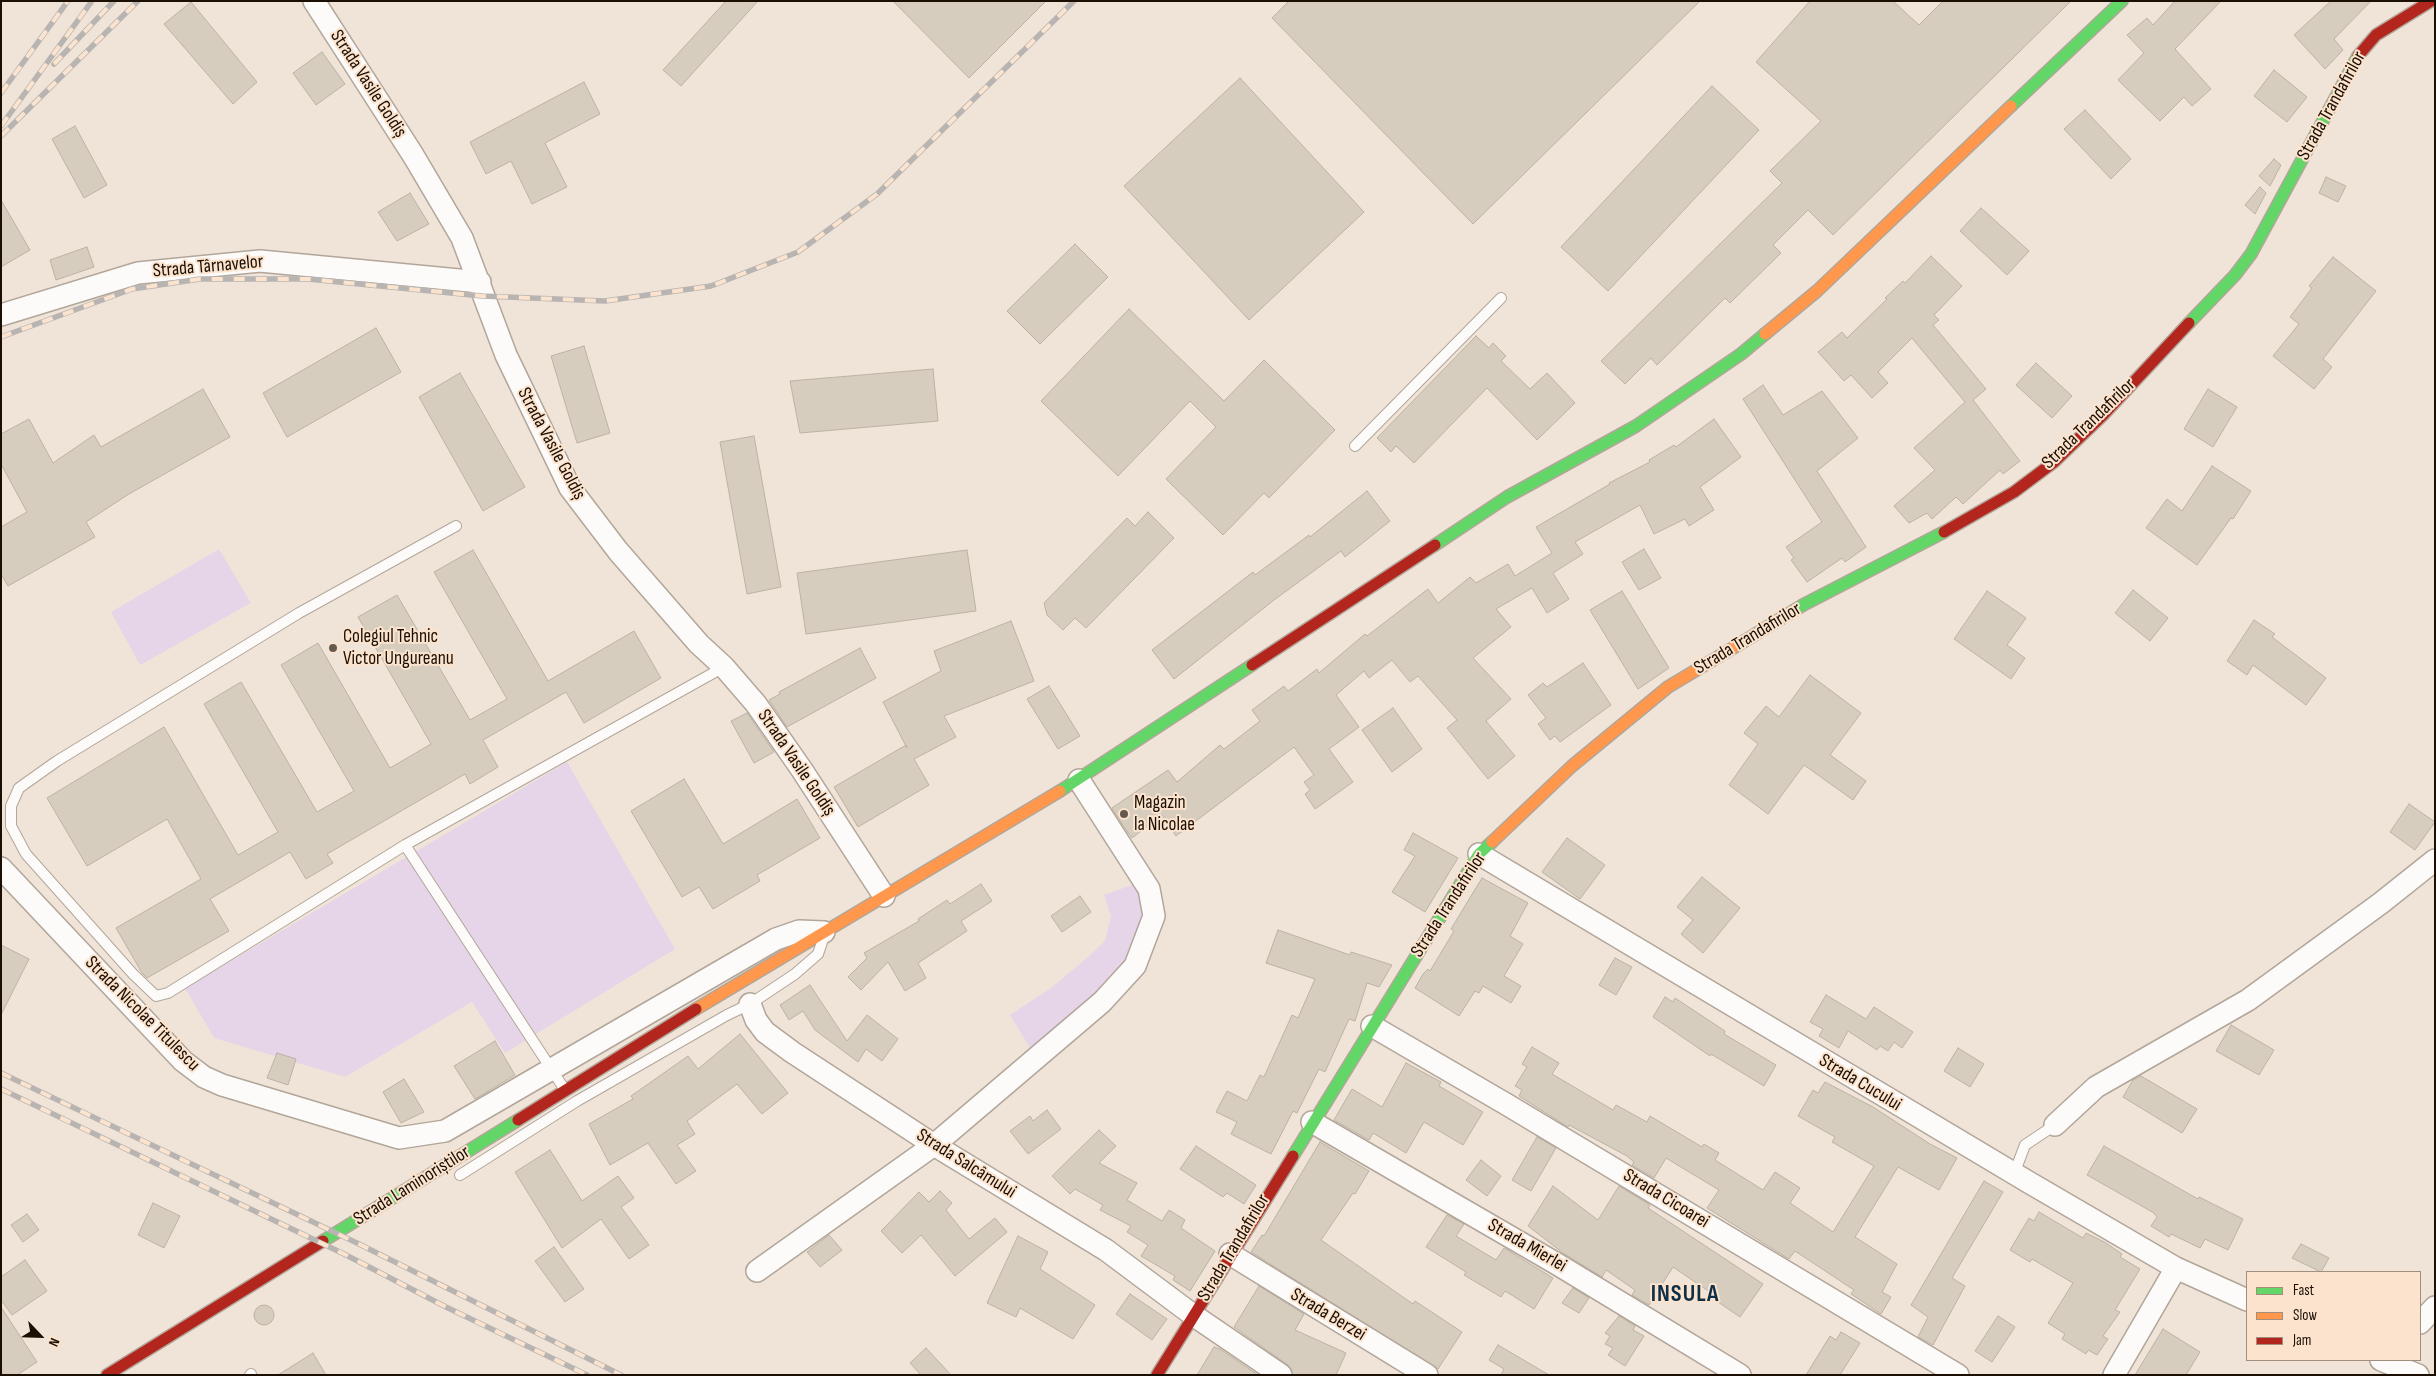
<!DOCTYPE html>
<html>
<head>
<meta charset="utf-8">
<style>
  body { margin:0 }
  #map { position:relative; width:2436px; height:1376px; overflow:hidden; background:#f0e4d8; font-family:"Sofia Sans Condensed",sans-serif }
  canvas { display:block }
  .frame { position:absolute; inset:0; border:2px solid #1b0e03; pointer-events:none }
  .legend { position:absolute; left:2246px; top:1271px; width:175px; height:90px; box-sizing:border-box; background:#fbe3cd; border:1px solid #a18e7c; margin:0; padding:6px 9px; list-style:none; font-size:15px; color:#1b0e03 }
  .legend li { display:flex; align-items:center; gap:10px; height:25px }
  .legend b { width:25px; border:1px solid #a18e7c }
  .north { position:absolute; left:15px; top:1311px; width:50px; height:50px; -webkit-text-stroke:4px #fbe3cd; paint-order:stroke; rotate:114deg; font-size:14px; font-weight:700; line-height:20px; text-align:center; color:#1b0e03 }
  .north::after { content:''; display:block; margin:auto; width:18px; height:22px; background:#1b0e03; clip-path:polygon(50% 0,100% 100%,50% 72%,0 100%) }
</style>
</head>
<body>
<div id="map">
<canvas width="2436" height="1376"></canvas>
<div class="frame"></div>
<ul class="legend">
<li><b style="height:6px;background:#63d668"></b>Fast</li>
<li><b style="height:6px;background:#ff974d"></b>Slow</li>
<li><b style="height:6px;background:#b3261e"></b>Jam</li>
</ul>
<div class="north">N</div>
</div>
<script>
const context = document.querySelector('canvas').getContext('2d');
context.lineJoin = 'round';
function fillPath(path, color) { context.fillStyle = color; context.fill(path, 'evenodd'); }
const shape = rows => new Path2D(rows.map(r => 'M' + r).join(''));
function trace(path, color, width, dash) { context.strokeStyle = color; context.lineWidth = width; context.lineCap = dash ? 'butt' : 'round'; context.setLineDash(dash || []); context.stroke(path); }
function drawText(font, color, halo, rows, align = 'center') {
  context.font = font + ' "Sofia Sans Condensed",sans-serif'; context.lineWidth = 4; context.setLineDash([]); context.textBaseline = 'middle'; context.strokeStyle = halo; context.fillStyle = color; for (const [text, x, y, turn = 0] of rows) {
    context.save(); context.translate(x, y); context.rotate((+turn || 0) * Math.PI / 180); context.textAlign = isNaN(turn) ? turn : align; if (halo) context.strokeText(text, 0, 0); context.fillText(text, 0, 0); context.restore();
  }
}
fillPath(shape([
  [219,549,251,603,140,665,111,612],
  [567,762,675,949,505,1053,472,1002,345,1077,214,1038,185,988],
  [1137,883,1145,921,1132,955,1113,981,1032,1051,1010,1015,1051,988,1087,958,1105,941,1111,916,1104,895]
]), '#e6d5e9');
const building = shape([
  [726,1,758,1,681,86,663,70,726,1],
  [893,1,1046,1,969,78,893,1],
  [1289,1,1700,1,1473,224,1272,18,1289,1],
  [1810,1,1893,1,1919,25,1943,1,2071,1,1833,235,1808,210,1773,245,1781,253,1730,303,1725,298,1657,365,1651,358,1625,384,1601,361,1782,183,1770,171,1821,121,1756,62,1810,1],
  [2175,1,2221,1,2175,49,2211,89,2192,106,2184,97,2160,121,2118,80,2144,53,2127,35,2147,18,2153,25,2175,1],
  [2331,1,2371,1,2334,39,2343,50,2325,69,2294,35,2331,1],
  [191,2,257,82,233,104,164,24,191,2],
  [322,52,345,84,316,105,293,73,322,52],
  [2274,70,2307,97,2287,122,2254,96,2274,70],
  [1240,78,1364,212,1249,320,1124,186,1240,78],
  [584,82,600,114,545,143,567,187,532,204,511,161,486,174,470,142,584,82],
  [1712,86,1759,130,1608,291,1561,247,1712,86],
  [2085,110,2131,159,2111,179,2064,129,2085,110],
  [75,126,107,185,84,198,52,139,75,126],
  [2274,159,2281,165,2270,186,2259,176,2274,159],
  [2326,177,2346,186,2338,202,2319,193,2326,177],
  [2260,187,2266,193,2255,214,2245,205,2260,187],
  [410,193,429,224,397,241,378,212,410,193],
  [1,200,30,250,1,267,1,200],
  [1981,208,2029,251,2007,275,1960,231,1981,208],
  [1075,244,1108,277,1040,344,1007,311,1075,244],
  [87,247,94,267,56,280,50,260,87,247],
  [1931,256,1962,286,1934,315,1939,320,1933,325,1986,389,1973,400,2020,461,2003,474,2000,470,1963,504,1956,497,1932,519,1927,513,1909,523,1894,506,1935,470,1914,448,1965,402,1912,338,1878,372,1888,383,1872,398,1851,375,1844,381,1818,352,1842,332,1847,338,1887,299,1885,298,1903,281,1905,283,1931,256],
  [2333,257,2376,291,2323,359,2332,367,2314,389,2273,356,2299,324,2290,317,2312,288,2309,286,2333,257],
  [1129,309,1224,401,1264,360,1335,430,1269,498,1264,493,1223,535,1166,479,1216,427,1190,401,1118,476,1041,401,1129,309],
  [376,328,401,372,287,437,263,393,376,328],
  [1476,336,1489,348,1493,343,1506,356,1501,361,1530,389,1547,373,1575,403,1537,440,1487,388,1414,463,1396,446,1391,452,1377,438,1476,336],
  [584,346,610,433,577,443,551,356,584,346],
  [2036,363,2072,396,2052,418,2016,385,2036,363],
  [933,369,938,421,800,433,790,381,933,369],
  [460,373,525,487,483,511,419,397,460,373],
  [1763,385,1783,415,1822,391,1858,438,1817,471,1866,547,1845,562,1842,558,1807,582,1791,560,1794,558,1786,547,1822,522,1743,399,1763,385],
  [203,389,230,437,129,494,86,522,95,537,8,586,1,574,1,527,27,512,1,464,1,434,29,419,53,463,94,435,101,447,203,389],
  [2208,389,2237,407,2213,447,2184,429,2208,389],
  [1714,419,1741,457,1700,487,1714,510,1689,526,1685,519,1654,534,1640,505,1575,542,1583,554,1553,573,1569,599,1547,613,1532,588,1496,609,1511,627,1473,658,1511,699,1486,721,1515,756,1488,779,1447,728,1457,720,1418,676,1410,682,1392,660,1369,678,1364,671,1336,695,1359,727,1329,749,1353,782,1315,809,1305,794,1310,790,1304,782,1314,775,1294,747,1176,836,1162,815,1132,838,1124,827,1112,808,1168,770,1177,782,1220,745,1224,749,1260,721,1252,710,1284,686,1288,691,1317,669,1319,673,1365,634,1367,636,1428,589,1438,603,1470,577,1476,583,1508,564,1515,576,1552,553,1536,527,1610,484,1609,483,1650,462,1649,460,1674,445,1676,447,1714,419],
  [754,436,781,587,747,594,720,442,754,436],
  [2212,466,2251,491,2233,519,2231,518,2197,565,2146,528,2167,499,2182,511,2212,466],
  [1367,491,1390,521,1345,557,1341,551,1274,600,1174,679,1152,650,1253,572,1255,575,1309,535,1310,537,1367,491],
  [1148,512,1174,538,1086,628,1075,618,1063,630,1047,615,1044,603,1127,518,1135,526,1148,512],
  [1644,549,1661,578,1639,590,1622,562,1644,549],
  [473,550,548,681,634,631,661,678,584,723,566,692,483,740,498,767,470,784,465,774,327,854,333,863,306,879,290,852,210,899,229,931,147,978,142,973,116,928,201,879,167,819,87,866,47,798,164,727,238,855,278,832,204,704,241,682,317,812,354,791,281,665,318,643,390,768,431,744,358,617,397,595,470,720,507,699,434,572,473,550],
  [967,550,976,611,806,634,797,573,967,550],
  [2133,590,2168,618,2150,641,2115,613,2133,590],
  [1622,591,1669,668,1638,689,1590,610,1622,591],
  [1987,591,2026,618,2007,645,2025,658,2011,679,1954,639,1987,591],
  [2254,620,2275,634,2272,637,2326,678,2306,705,2253,665,2247,675,2227,661,2254,620],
  [1011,621,1034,681,944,716,956,737,914,759,929,785,858,827,834,787,906,745,907,748,883,702,941,671,934,651,1011,621],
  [860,648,876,678,787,727,769,700,780,694,779,692,860,648],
  [1583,663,1611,705,1560,742,1555,736,1550,740,1538,724,1546,718,1528,695,1543,683,1547,687,1583,663],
  [1810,675,1861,713,1830,755,1866,781,1853,800,1804,765,1768,814,1729,785,1758,744,1744,733,1766,706,1779,717,1810,675],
  [1049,686,1080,736,1058,749,1027,699,1049,686],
  [1393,708,1422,749,1392,772,1362,730,1393,708],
  [747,713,774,752,754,763,731,721,747,713],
  [684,779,723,844,797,799,820,838,757,875,760,881,713,909,699,887,682,897,631,811,684,779],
  [2409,804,2435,822,2415,850,2390,832,2409,804],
  [1413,833,1458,858,1425,912,1392,892,1415,856,1404,850,1413,833],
  [1567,838,1605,865,1580,899,1542,872,1567,838],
  [1702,877,1740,908,1703,953,1681,934,1693,920,1677,907,1702,877],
  [1482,878,1528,903,1510,936,1523,944,1504,976,1521,986,1511,1003,1483,986,1479,993,1475,991,1459,1016,1415,988,1423,974,1428,969,1430,971,1454,931,1451,929,1482,878],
  [981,884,992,901,961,921,967,931,918,963,926,978,905,991,888,962,861,990,848,977,867,958,864,953,919,921,918,919,947,900,950,904,981,884],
  [1080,896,1091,912,1062,932,1051,916,1080,896],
  [1278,930,1350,955,1351,952,1392,965,1379,987,1367,983,1355,1021,1349,1019,1325,1072,1319,1069,1297,1113,1293,1111,1271,1154,1231,1134,1237,1122,1216,1112,1227,1091,1247,1101,1260,1075,1264,1077,1292,1015,1298,1018,1315,979,1266,963,1278,930],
  [1,945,29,959,1,1015,1,945],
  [1615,958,1632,967,1616,995,1599,985,1615,958],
  [810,985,847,1041,867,1015,898,1039,882,1061,866,1049,858,1062,815,1030,803,1011,789,1020,780,1005,810,985],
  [1826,995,1866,1019,1874,1007,1913,1032,1902,1048,1894,1042,1888,1051,1880,1046,1877,1050,1848,1031,1839,1048,1819,1036,1823,1029,1810,1022,1826,995],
  [1665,997,1673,1002,1675,998,1725,1031,1724,1034,1776,1065,1764,1086,1711,1054,1710,1056,1653,1017,1665,997],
  [2231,1025,2274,1050,2259,1075,2216,1051,2231,1025],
  [740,1034,788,1093,762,1114,737,1084,687,1121,695,1134,677,1145,696,1171,676,1184,648,1143,610,1165,589,1124,633,1099,631,1096,688,1056,698,1069,740,1034],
  [495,1041,515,1075,475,1099,454,1066,495,1041],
  [1532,1047,1559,1063,1552,1074,1613,1110,1616,1105,1647,1122,1650,1116,1702,1147,1704,1144,1719,1153,1715,1160,1763,1190,1775,1172,1800,1188,1790,1203,1833,1232,1874,1166,1832,1142,1835,1137,1798,1116,1813,1090,1818,1093,1825,1082,1873,1107,1930,1144,1957,1158,1939,1190,1898,1167,1855,1237,1897,1264,1882,1292,1891,1297,1881,1314,1851,1294,1854,1290,1795,1251,1789,1259,1707,1208,1719,1190,1666,1158,1654,1178,1632,1165,1634,1162,1627,1156,1569,1125,1568,1127,1519,1096,1522,1090,1515,1086,1527,1067,1522,1064,1532,1047],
  [1958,1048,1984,1064,1970,1087,1944,1071,1958,1048],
  [277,1053,296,1059,288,1085,267,1078,277,1053],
  [1406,1063,1441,1082,1439,1086,1483,1112,1463,1145,1424,1122,1406,1153,1373,1133,1369,1140,1334,1120,1352,1089,1382,1107,1406,1063],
  [2141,1076,2197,1109,2182,1133,2123,1097,2133,1080,2141,1076],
  [404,1079,424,1112,401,1123,383,1092,404,1079],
  [1047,1110,1061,1129,1028,1154,1010,1131,1030,1116,1033,1121,1047,1110],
  [1099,1130,1116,1146,1099,1163,1137,1183,1127,1200,1162,1221,1169,1210,1185,1220,1181,1228,1215,1251,1190,1291,1173,1280,1175,1276,1141,1256,1148,1245,1127,1232,1131,1226,1100,1210,1103,1205,1075,1189,1070,1194,1052,1176,1099,1130],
  [1537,1137,1556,1148,1531,1191,1512,1180,1537,1137],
  [1320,1142,1369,1171,1355,1194,1353,1193,1321,1240,1413,1304,1415,1301,1462,1332,1438,1369,1251,1252,1262,1235,1264,1236,1320,1142],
  [1196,1146,1256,1185,1244,1204,1227,1193,1223,1197,1180,1169,1196,1146],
  [2104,1146,2198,1199,2199,1197,2243,1219,2228,1250,2205,1239,2200,1248,2171,1234,2169,1237,2151,1226,2157,1217,2154,1213,2087,1175,2104,1146],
  [550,1150,582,1201,618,1176,634,1198,621,1207,649,1245,629,1259,601,1219,562,1248,515,1172,550,1150],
  [1481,1160,1501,1176,1487,1196,1466,1180,1481,1160],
  [1984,1181,2003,1192,1952,1278,1965,1286,1933,1345,1918,1337,1928,1317,1911,1305,1984,1181],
  [1553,1186,1598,1220,1619,1186,1650,1205,1648,1208,1763,1284,1740,1317,1718,1302,1720,1299,1673,1267,1649,1305,1632,1295,1635,1290,1606,1270,1602,1277,1563,1253,1528,1226,1553,1186],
  [940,1191,952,1203,946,1210,969,1239,995,1218,1007,1232,955,1276,921,1235,902,1253,881,1231,919,1192,929,1202,940,1191],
  [153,1203,180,1216,164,1248,138,1235,153,1203],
  [2039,1212,2083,1238,2086,1233,2106,1243,2122,1254,2120,1257,2140,1269,2115,1310,2120,1312,2103,1336,2108,1339,2097,1355,2088,1350,2086,1354,2062,1339,2065,1334,2048,1323,2073,1283,2032,1259,2030,1262,2010,1250,2029,1218,2034,1221,2039,1212],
  [27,1214,39,1230,23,1242,11,1225,27,1214],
  [1447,1215,1464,1224,1456,1236,1496,1260,1504,1248,1553,1278,1534,1309,1505,1291,1501,1297,1464,1275,1466,1272,1426,1247,1447,1215],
  [829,1235,842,1250,820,1267,807,1252,829,1235],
  [1018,1236,1048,1252,1040,1269,1095,1305,1073,1339,1020,1308,1016,1317,987,1303,1018,1236],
  [2301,1244,2329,1258,2321,1272,2292,1258,2301,1244],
  [554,1247,584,1289,565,1302,535,1261,554,1247],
  [25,1260,47,1291,12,1315,1,1300,1,1277,25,1260],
  [1259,1286,1304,1314,1295,1330,1346,1353,1336,1375,1293,1375,1288,1365,1234,1327,1259,1286],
  [1573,1288,1589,1298,1579,1313,1562,1303,1573,1288],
  [1130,1294,1167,1319,1152,1340,1116,1314,1130,1294],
  '254 1315a10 10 0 1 1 20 0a10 10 0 1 1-20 0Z',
  [1,1307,37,1362,17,1375,1,1375,1,1307],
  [1619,1316,1635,1326,1633,1330,1644,1336,1625,1366,1608,1355,1613,1348,1605,1344,1610,1336,1605,1333,1619,1316],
  [1998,1316,2015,1327,1992,1362,1975,1351,1998,1316],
  [2163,1329,2200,1352,2186,1375,2135,1375,2163,1329],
  [1841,1332,1860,1343,1840,1375,1806,1375,1830,1336,1836,1340,1841,1332],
  [1498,1345,1549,1375,1501,1375,1504,1369,1489,1360,1498,1345],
  [1214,1347,1220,1349,1258,1375,1197,1375,1214,1347],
  [926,1348,951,1375,921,1375,910,1363,926,1348],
  [313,1353,326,1375,278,1375,313,1353]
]);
fillPath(building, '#d6cdbe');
trace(building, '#bbb2a4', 1);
const lane = shape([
  [1355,446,1501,298],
  [456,526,299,613,57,761,19,788,11,806,11,826,26,854,133,974,156,996,168,993,405,845,724,667],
  [405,845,565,1090],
  [2014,1174,2025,1145,2055,1125],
  [460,1175,577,1101,727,1015,750,1004,795,974,818,954,823,939],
  [250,1375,251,1374]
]);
const street = shape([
  [314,1,413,155,462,238,506,355,570,488,618,551,699,644,724,667,756,704,802,770,884,896],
  [1,315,138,273,260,261,480,282],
  [1479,854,2030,1183,2176,1268,2247,1300],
  [1,868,183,1061,204,1077,222,1085,399,1138,445,1131,776,939,799,931,824,932],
  [750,1004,756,1020,765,1032,792,1052,934,1145,1106,1250,1193,1315,1281,1375],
  [1372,1026,1506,1104,1958,1375],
  [1312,1122,1557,1264,1740,1375],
  [2055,1125,2096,1087,2248,1000,2381,903,2435,860],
  [1230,1254,1427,1375],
  [757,1271,934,1145,1102,1002,1135,966,1154,916,1149,889,1079,780],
  [2420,1323,2435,1307],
  [2381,1360,2418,1375],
  [2114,1375,2176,1268]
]);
const fast = shape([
  [2011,106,2122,1],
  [2189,323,2235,275,2251,254,2358,56],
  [1435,545,1507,497,1636,426,1741,354,1765,334],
  [1738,645,1803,605,1944,532],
  [1060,791,1252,665],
  [1293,1156,1479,854,1492,842],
  [323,1241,518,1120]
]);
const slow = shape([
  [1765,334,1817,291,2011,106],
  [1492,842,1572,766,1668,687,1738,645],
  [696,1009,1060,791]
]);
const jam = shape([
  [2358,56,2376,35,2431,1],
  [1944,532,2014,492,2054,462,2103,415,2189,323],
  [1252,665,1435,545],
  [518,1120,696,1009],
  [107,1375,323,1241],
  [1157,1375,1293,1156]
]);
trace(lane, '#b2a69a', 12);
trace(street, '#b2a69a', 24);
trace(fast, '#b2a69a', 14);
trace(slow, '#b2a69a', 14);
trace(jam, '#b2a69a', 14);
trace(lane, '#fdfbf9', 10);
trace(street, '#fdfbf9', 21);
trace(fast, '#63d668', 11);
trace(slow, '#ff974d', 11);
trace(jam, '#b3261e', 11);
const rail = shape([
  [54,64,114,1],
  [1,93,68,1],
  [1,126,92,1],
  [1,136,138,1],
  [1,337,132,289,200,279,308,279,482,296,605,301,711,286,798,252,877,194,1074,1],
  [1,1073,359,1244,621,1375],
  [1,1089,346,1255,446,1307,587,1375]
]);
trace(rail, '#b8b4b2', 5.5);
trace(rail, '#fbe3cd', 4, [11]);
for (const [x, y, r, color] of [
  [333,648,5,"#66594e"],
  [1124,814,5,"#66594e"]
]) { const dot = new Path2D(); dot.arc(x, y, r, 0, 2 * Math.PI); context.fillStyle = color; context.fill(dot); trace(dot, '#fbe3cd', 2); }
drawText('19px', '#1b0e03', '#fbe3cd', [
  ["Strada Vasile Goldiș",368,84,57],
  ["Strada Trandafirilor",2332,106,-61],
  ["Strada Târnavelor",208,267,-5],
  ["Strada Trandafirilor",2089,424,-44],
  ["Strada Vasile Goldiș",551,444,62],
  ["Strada Trandafirilor",1748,639,-31],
  ["Strada Vasile Goldiș",796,763,56],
  ["Strada Trandafirilor",1449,905,-57],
  ["Strada Nicolae Titulescu",142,1014,45],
  ["Strada Cucului",1860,1083,31],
  ["Strada Salcâmului",966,1164,32],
  ["Strada Laminoriștilor",412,1186,-32],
  ["Strada Cicoarei",1666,1199,31],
  ["Strada Mierlei",1527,1246,30],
  ["Strada Trandafirilor",1234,1248,-59],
  ["Strada Berzei",1328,1315,31]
]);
drawText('19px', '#1b0e03', '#fbe3cd', [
  ["Colegiul Tehnic",343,637],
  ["Victor Ungureanu",343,659],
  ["Magazin",1134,803],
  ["la Nicolae",1134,825]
], 'left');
context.letterSpacing = '1px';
drawText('bold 24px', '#0e2f48', '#fbe3cd', [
  ["INSULA",1685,1295]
]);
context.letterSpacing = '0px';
</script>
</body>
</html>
